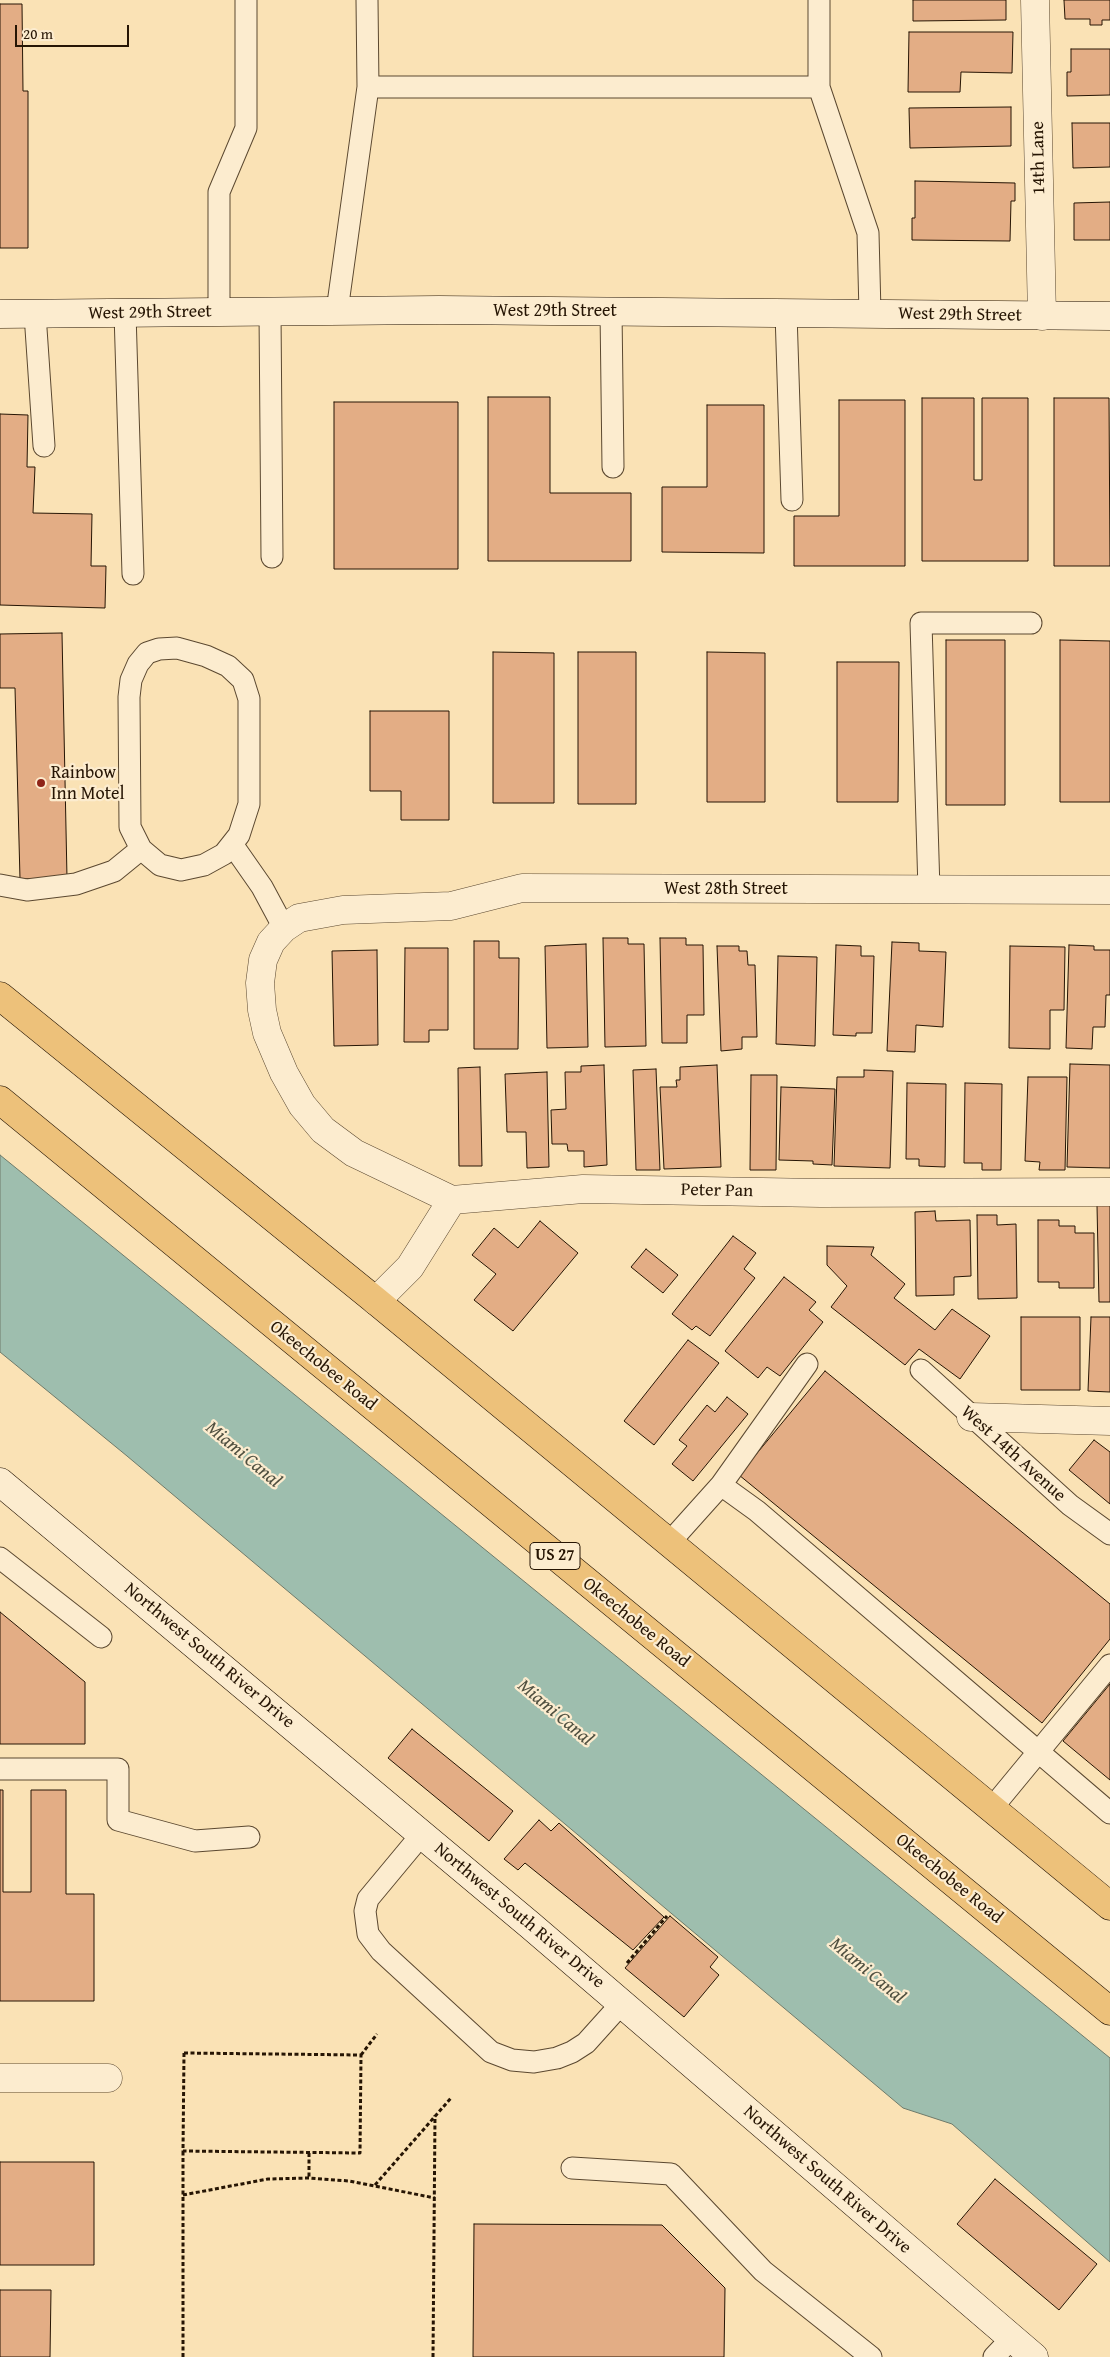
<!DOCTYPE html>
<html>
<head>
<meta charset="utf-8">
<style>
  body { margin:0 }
  #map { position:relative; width:1110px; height:2357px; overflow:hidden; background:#fae2b5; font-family:"Gentium Book Plus",serif }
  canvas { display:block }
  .scale { position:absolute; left:15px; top:25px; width:114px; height:22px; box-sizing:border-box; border:2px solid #261504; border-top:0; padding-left:6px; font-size:15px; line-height:18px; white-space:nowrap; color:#261504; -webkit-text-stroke:4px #fceccf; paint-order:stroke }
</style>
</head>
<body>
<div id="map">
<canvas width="1110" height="2357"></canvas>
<div class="scale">20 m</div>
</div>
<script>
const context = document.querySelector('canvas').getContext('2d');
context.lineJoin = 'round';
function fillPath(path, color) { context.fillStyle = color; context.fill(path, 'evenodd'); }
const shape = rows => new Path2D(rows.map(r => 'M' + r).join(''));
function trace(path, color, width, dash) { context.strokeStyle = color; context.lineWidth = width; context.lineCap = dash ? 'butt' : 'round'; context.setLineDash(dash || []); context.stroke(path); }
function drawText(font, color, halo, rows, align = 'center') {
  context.font = font + ' "Gentium Book Plus",serif'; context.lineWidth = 4.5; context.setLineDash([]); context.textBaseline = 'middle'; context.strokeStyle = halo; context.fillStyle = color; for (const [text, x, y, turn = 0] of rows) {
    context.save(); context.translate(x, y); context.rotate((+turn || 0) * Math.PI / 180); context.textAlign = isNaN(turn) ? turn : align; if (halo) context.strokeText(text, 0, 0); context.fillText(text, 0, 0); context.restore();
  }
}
const water = shape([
  [0,1155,1110,2058,1110,2262,952,2124,903,2108,127,1456,0,1352,0,1155]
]);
fillPath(water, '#9ebeae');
trace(water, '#6e7a6a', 1);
const building = shape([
  [913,0,1006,0,1006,20,913,21,913,0],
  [1064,0,1110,0,1110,20,1102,20,1102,25,1090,25,1090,19,1065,19,1064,0],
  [0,4,22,4,23,91,28,91,28,248,0,248,0,4],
  [909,32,1013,32,1012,73,961,72,960,92,908,92,909,32],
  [1071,49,1110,49,1110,95,1067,96,1067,72,1071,72,1071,49],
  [1011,107,1011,146,910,148,909,108,1011,107],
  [1072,123,1110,123,1110,167,1073,168,1072,123],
  [915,181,1015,183,1015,201,1011,201,1010,241,912,240,912,218,915,218,915,181],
  [1110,202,1110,240,1074,240,1074,203,1110,202],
  [488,397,550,397,550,493,631,493,631,561,488,561,488,397],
  [922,398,974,398,974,480,982,480,982,398,1028,398,1028,561,922,561,922,398],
  [1054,398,1109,398,1110,566,1054,566,1054,398],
  [839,400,905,400,905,566,794,566,794,516,839,516,839,400],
  [334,402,458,402,458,569,334,569,334,402],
  [707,405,764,405,764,553,662,552,662,487,707,487,707,405],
  [0,414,28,415,27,467,35,467,33,513,92,514,91,566,106,566,105,608,0,605,0,414],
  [62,633,67,878,20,879,15,688,0,688,0,634,62,633],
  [946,640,1005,640,1005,805,946,805,946,640],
  [1060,640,1110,641,1110,802,1060,802,1060,640],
  [493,652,554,653,554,803,493,803,493,652],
  [578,652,636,652,636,804,578,804,578,652],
  [707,652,765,653,765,802,707,802,707,652],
  [837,662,899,662,898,802,837,802,837,662],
  [370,711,449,711,449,820,401,820,401,791,370,791,370,711],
  [603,938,628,938,628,944,644,944,646,1046,605,1047,603,938],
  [660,938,686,938,686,945,703,945,704,1015,687,1015,687,1043,662,1043,660,938],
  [474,941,499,941,499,958,519,958,518,1049,474,1049,474,941],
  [892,942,919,943,919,951,946,952,943,1027,916,1025,915,1052,887,1051,892,942],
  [586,944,588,1047,547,1048,545,946,586,944],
  [836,945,861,946,861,956,874,956,872,1033,856,1033,856,1036,833,1035,836,945],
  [1069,945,1094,946,1094,950,1110,950,1110,995,1106,995,1105,1027,1093,1027,1092,1049,1066,1048,1069,945],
  [717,946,739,946,739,951,747,951,748,965,755,965,757,1037,742,1037,742,1049,721,1051,717,946],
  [1010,946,1065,947,1064,1010,1050,1010,1050,1049,1009,1048,1010,946],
  [405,948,448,948,448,1030,429,1030,429,1042,404,1042,405,948],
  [377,950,378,1045,334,1046,332,951,377,950],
  [778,956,817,957,815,1046,776,1044,778,956],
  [1070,1064,1110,1065,1110,1168,1067,1167,1070,1064],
  [604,1065,607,1165,584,1167,584,1151,568,1151,567,1144,552,1144,551,1110,566,1109,565,1072,581,1072,581,1066,604,1065],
  [717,1065,721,1167,664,1169,660,1087,677,1087,676,1080,680,1080,680,1067,717,1065],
  [480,1067,482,1166,459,1166,458,1068,480,1067],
  [656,1069,660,1170,636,1170,633,1070,656,1069],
  [864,1070,893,1071,890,1168,834,1166,837,1077,864,1077,864,1070],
  [547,1072,549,1167,527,1168,526,1132,507,1132,505,1074,547,1072],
  [751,1075,777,1075,776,1170,750,1170,751,1075],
  [1028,1077,1067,1077,1065,1170,1039,1170,1040,1162,1025,1161,1028,1077],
  [907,1083,946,1084,945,1167,919,1166,919,1159,906,1159,907,1083],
  [965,1083,1002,1084,1001,1170,982,1170,982,1163,964,1163,965,1083],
  [781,1087,835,1089,832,1165,813,1164,813,1161,779,1160,781,1087],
  [1097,1205,1110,1205,1110,1302,1099,1302,1097,1205],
  [935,1211,936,1221,970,1220,971,1276,954,1277,954,1295,916,1296,915,1212,935,1211],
  [977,1215,997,1215,997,1225,1016,1224,1017,1298,978,1299,977,1215],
  [1038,1220,1059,1220,1059,1226,1075,1226,1075,1233,1094,1233,1094,1288,1059,1288,1059,1282,1038,1282,1038,1220],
  [540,1221,578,1253,513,1331,474,1300,496,1274,472,1255,494,1228,518,1248,540,1221],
  [733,1236,756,1253,744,1269,755,1278,710,1336,696,1326,692,1330,672,1314,733,1236],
  [827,1246,874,1247,871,1255,905,1284,894,1298,935,1330,952,1309,990,1336,960,1379,919,1349,905,1365,831,1307,847,1286,827,1265,827,1246],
  [646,1249,678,1275,663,1293,631,1267,646,1249],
  [784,1277,816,1302,809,1310,823,1322,780,1376,767,1367,758,1378,725,1351,784,1277],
  [1021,1317,1080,1317,1080,1390,1021,1390,1021,1317],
  [1091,1317,1110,1317,1110,1392,1088,1391,1091,1317],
  [688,1340,719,1363,654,1445,624,1421,688,1340],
  [825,1371,1110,1604,1110,1639,1042,1723,739,1475,825,1371],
  [727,1397,748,1414,693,1481,672,1464,687,1446,679,1440,707,1405,715,1412,727,1397],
  [1094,1440,1110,1452,1110,1504,1069,1470,1094,1440],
  [0,1612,85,1682,85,1744,0,1744,0,1612],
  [1110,1684,1110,1780,1063,1741,1110,1684],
  [412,1729,513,1811,489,1841,388,1758,412,1729],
  [0,1790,3,1790,3,1892,31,1892,31,1790,66,1790,66,1894,94,1894,94,2001,0,2001,0,1790],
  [539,1820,551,1831,559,1823,664,1917,633,1950,525,1863,518,1870,504,1859,539,1820],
  [670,1916,718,1957,710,1967,719,1975,684,2017,625,1968,670,1916],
  [0,2162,94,2162,94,2265,0,2265,0,2162],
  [995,2179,1097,2264,1059,2310,957,2224,995,2179],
  [474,2224,662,2225,725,2288,724,2357,473,2357,474,2224],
  [0,2290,51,2290,50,2357,0,2357,0,2290]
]);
fillPath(building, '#e3ad85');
trace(building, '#261504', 1);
const lane = shape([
  [819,0,819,87,868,233,870,313],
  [368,87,819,87],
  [337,311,368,87,367,0],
  [611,311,613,467],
  [219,312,219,192,246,128,246,0],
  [270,312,272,557],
  [125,313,133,574],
  [786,313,792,500],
  [35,314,44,446],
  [177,648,206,656,228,666,243,680,249,699,249,804,239,835,224,854,204,865,181,870,160,865,141,849,130,827,129,697,131,680,138,664,147,653,159,649,177,648],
  [232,844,262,887,284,928],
  [0,885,27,890,76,884,114,871,141,849],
  [929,890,921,623,1031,623],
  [921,1370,1070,1505,1110,1534],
  [721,1485,807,1364],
  [669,1543,721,1485,757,1511,1110,1813],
  [0,1558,101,1637],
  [0,1769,118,1769,118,1820,195,1841,249,1837],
  [992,1808,1110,1665],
  [422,1834,368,1899,365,1911,368,1934,381,1951,491,2052,512,2060,534,2062,557,2058,572,2052,586,2043,622,2003],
  [572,2168,671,2174,763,2271,871,2357],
  [994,2357,1012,2338]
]);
const street = shape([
  [1035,0,1042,316],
  [452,1200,354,1153,323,1130,302,1105,284,1073,267,1033,262,1010,260,983,263,960,271,942,284,928,299,918,343,910,451,906,522,888,1110,890],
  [452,1200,583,1189,821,1193,1110,1192],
  [376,1301,410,1267,452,1200],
  [971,1417,1110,1421],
  [0,2078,108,2078]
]);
const secondary = shape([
  [0,314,439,310,1110,316],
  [0,1482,530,1925,1034,2357]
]);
const highway = shape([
  [0,996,376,1301,1110,1906],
  [0,1100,1110,2011]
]);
trace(lane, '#5b4830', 23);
trace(street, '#5b4830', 29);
trace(secondary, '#261504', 29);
trace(highway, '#261504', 29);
trace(shape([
  [627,1963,667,1916],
  [184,2053,361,2055,360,2153,183,2151,184,2053],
  [361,2055,377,2034],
  [309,2153,309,2178],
  [375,2185,451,2098],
  [183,2195,268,2179,309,2178,349,2181,435,2198],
  [183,2357,183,2151],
  [433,2357,435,2115]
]), '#261504', 3, [4, 2.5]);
trace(lane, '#fceccf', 21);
trace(street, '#fceccf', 28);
trace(secondary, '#fceccf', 28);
trace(highway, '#edc17a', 28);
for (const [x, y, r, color] of [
  [41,783,5,"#8f2418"]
]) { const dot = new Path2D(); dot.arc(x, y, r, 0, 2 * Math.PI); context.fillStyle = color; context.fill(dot); trace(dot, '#fceccf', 2); }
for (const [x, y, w] of [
  [555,1556,50]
]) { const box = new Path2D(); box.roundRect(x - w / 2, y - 13.5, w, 27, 4); context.fillStyle = '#fceccf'; context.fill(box); trace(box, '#261504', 1); }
drawText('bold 16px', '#261504', null, [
  ["US 27",555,1556]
]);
drawText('18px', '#261504', '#fceccf', [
  ["14th Lane",1039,158,-91],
  ["West 29th Street",555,311],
  ["West 29th Street",150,313,-1],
  ["West 29th Street",960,315,1],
  ["West 28th Street",726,889],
  ["Peter Pan",717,1191,1],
  ["Okeechobee Road",323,1366,39],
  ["West 14th Avenue",1013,1454,42],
  ["Okeechobee Road",636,1623,39],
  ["Northwest South River Drive",209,1656,40],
  ["Okeechobee Road",949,1879,39],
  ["Northwest South River Drive",519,1916,40],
  ["Northwest South River Drive",827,2180,41]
]);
drawText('18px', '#261504', '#fceccf', [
  ["Rainbow",51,773],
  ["Inn Motel",51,794]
], 'left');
drawText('italic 19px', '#505040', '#fceccf', [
  ["Miami Canal",243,1455,40],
  ["Miami Canal",555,1713,40],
  ["Miami Canal",867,1971,40]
]);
</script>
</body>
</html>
